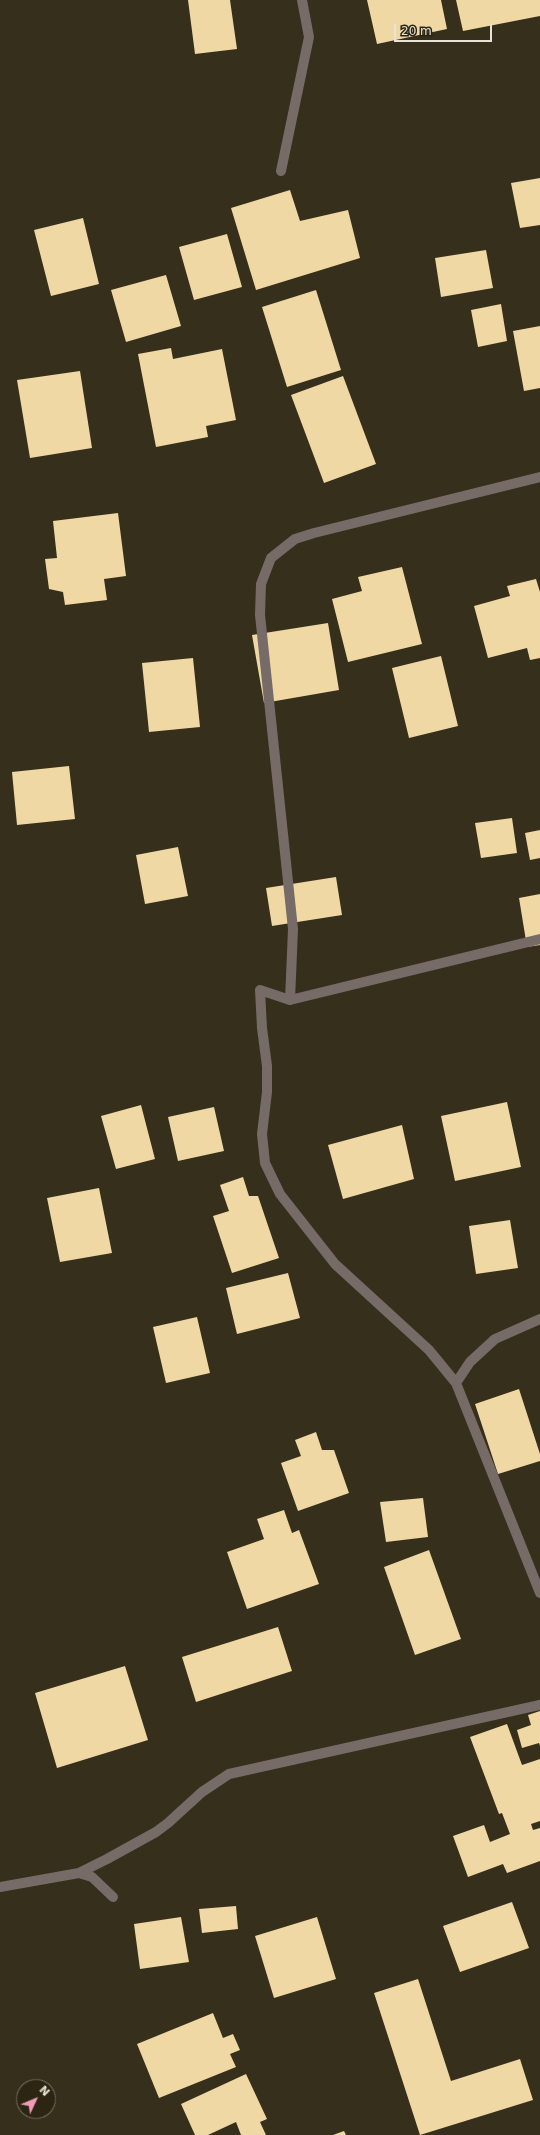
<!DOCTYPE html>
<html>
<head>
<meta charset="utf-8">
<style>
  body { margin:0 }
  #map { position:relative; width:540px; height:2135px; overflow:hidden; background:#362f1c; font-family:"DejaVu Sans",sans-serif }
  canvas { display:block }
  .north { position:absolute; left:16px; top:2079px; width:40px; height:40px; box-sizing:border-box; background:#2c2512; border:1px solid #777161; border-radius:50%; rotate:46deg; font-size:11px; font-weight:700; line-height:16px; text-align:center; color:#e8e3d7 }
  .north::after { content:''; display:block; margin:auto; width:14px; height:18px; background:#f09ab5; clip-path:polygon(50% 0,100% 100%,50% 72%,0 100%) }
  .scale { position:absolute; left:394px; top:24px; width:98px; height:18px; box-sizing:border-box; border:2px solid #e8e3d7; border-top:0; padding-left:5px; font-size:12px; line-height:14px; white-space:nowrap; color:#e8e3d7; -webkit-text-stroke:3px #2c2512; paint-order:stroke }
</style>
</head>
<body>
<div id="map">
<canvas width="540" height="2135"></canvas>
<div class="north">N</div>
<div class="scale">20 m</div>
</div>
<script>
const context = document.querySelector('canvas').getContext('2d');
context.lineJoin = 'round';
function fillPath(path, color) { context.fillStyle = color; context.fill(path, 'evenodd'); }
const shape = rows => new Path2D(rows.map(r => 'M' + r).join(''));
function trace(path, color, width, dash) { context.strokeStyle = color; context.lineWidth = width; context.lineCap = dash ? 'butt' : 'round'; context.setLineDash(dash || []); context.stroke(path); }
fillPath(shape([
  [188,0,230,0,237,49,195,54],
  [367,0,441,0,447,29,377,44],
  [456,0,540,0,540,16,463,31],
  [540,178,540,225,520,228,511,183],
  [290,190,300,221,348,210,360,258,256,290,231,208],
  [83,218,99,284,51,296,34,230],
  [227,234,242,287,194,300,179,247],
  [486,250,493,288,441,297,435,258],
  [166,275,181,326,126,342,111,290],
  [316,290,341,370,287,387,262,307],
  [501,304,507,341,478,347,471,310],
  [540,326,540,388,524,391,513,331],
  [171,348,173,359,222,349,236,420,206,426,208,437,156,447,138,354],
  [80,371,92,448,30,458,17,380],
  [343,376,376,464,324,483,291,395],
  [118,513,126,576,104,579,107,600,65,605,63,592,49,589,45,559,57,558,53,521],
  [402,567,422,644,348,662,332,599,362,591,358,577],
  [536,579,540,592,540,658,530,660,527,648,488,658,474,606,510,596,507,586],
  [328,623,339,690,264,703,252,635],
  [441,656,458,726,409,738,392,668],
  [193,658,200,727,149,732,142,663],
  [69,766,75,819,17,825,12,772],
  [512,818,517,853,481,858,475,823],
  [540,830,540,858,530,860,525,833],
  [178,847,188,896,145,904,136,855],
  [336,877,342,915,272,926,266,888],
  [540,894,540,945,527,947,519,898],
  [507,1102,521,1167,455,1181,441,1116],
  [141,1105,155,1159,116,1169,101,1116],
  [214,1107,224,1151,178,1161,168,1117],
  [402,1125,414,1179,343,1199,328,1145],
  [243,1177,249,1196,258,1196,279,1258,232,1273,213,1216,229,1211,220,1185],
  [99,1188,112,1253,60,1262,47,1198],
  [510,1220,518,1268,476,1274,469,1226],
  [288,1273,300,1318,237,1334,226,1288],
  [197,1317,210,1373,166,1383,153,1327],
  [519,1389,540,1454,540,1461,498,1474,475,1404],
  [316,1432,322,1450,334,1450,349,1493,298,1511,281,1463,301,1456,295,1440],
  [423,1498,428,1537,386,1542,380,1502],
  [284,1510,292,1533,299,1530,319,1584,247,1609,227,1552,264,1539,257,1519],
  [429,1550,461,1639,415,1655,384,1567],
  [278,1627,292,1671,196,1702,182,1657],
  [125,1666,148,1740,57,1768,35,1693],
  [540,1711,540,1746,539,1743,522,1748,517,1730,531,1725,528,1715],
  [507,1724,522,1765,540,1759,540,1821,531,1824,533,1830,540,1828,540,1861,507,1873,503,1864,468,1877,453,1836,484,1825,490,1842,510,1834,502,1813,499,1814,470,1737],
  [512,1902,529,1948,460,1972,443,1926],
  [236,1906,238,1929,202,1933,199,1909],
  [181,1917,189,1962,140,1969,134,1924],
  [317,1917,336,1979,274,1998,255,1936],
  [418,1979,451,2081,520,2059,533,2100,420,2135,374,1993],
  [213,2013,223,2038,233,2034,240,2050,230,2054,236,2067,159,2098,137,2044],
  [246,2074,267,2119,260,2122,266,2135,241,2135,236,2122,208,2135,195,2135,181,2104],
  [344,2131,346,2135,333,2135]
]), '#efd8a3');
trace(shape([
  [281,171,309,37,302,0],
  [290,1000,540,939],
  [540,1319,495,1339,470,1362,456,1383,540,1593],
  [456,1383,429,1350,335,1264,280,1194,265,1163,262,1134,267,1092,267,1066,262,1028,260,990,290,1000,293,929,260,615,261,584,271,558,295,539,314,533,540,477],
  [79,1873,92,1877,113,1897],
  [0,1887,79,1873,107,1859,156,1832,168,1823,202,1792,229,1774,540,1705]
]), '#766b67', 10);
</script>
</body>
</html>
